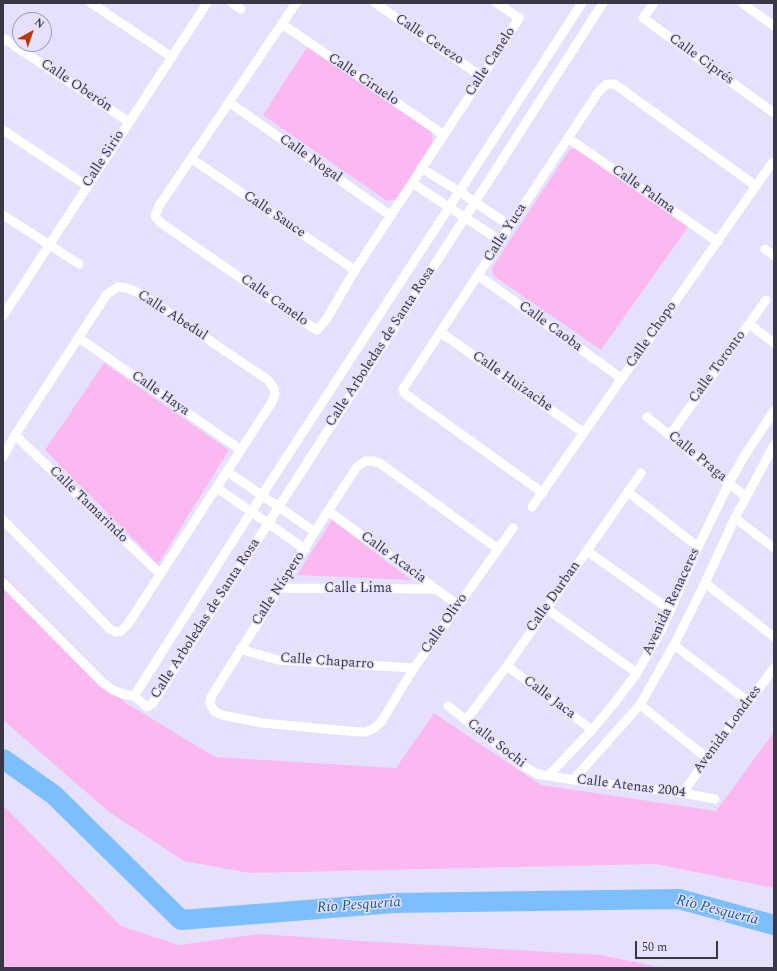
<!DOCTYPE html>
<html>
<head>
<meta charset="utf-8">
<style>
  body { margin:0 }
  #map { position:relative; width:777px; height:971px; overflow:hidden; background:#e5e1fd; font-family:Spectral,serif }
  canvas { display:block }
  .frame { position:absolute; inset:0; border:4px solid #393745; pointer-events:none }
  .north { position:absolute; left:12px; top:12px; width:40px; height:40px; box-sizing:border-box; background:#e5e1fd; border:1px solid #a09db3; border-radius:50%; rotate:40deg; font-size:11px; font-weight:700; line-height:16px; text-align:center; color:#393745 }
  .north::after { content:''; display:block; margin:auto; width:14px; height:18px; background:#be3409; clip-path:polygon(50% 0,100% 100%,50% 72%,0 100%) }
  .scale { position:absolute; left:635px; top:941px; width:83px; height:18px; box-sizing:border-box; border:2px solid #393745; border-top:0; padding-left:5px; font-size:12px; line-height:14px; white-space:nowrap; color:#393745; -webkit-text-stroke:3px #e5e1fd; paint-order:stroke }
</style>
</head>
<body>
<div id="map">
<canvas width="777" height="971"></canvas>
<div class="frame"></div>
<div class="north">N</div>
<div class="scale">50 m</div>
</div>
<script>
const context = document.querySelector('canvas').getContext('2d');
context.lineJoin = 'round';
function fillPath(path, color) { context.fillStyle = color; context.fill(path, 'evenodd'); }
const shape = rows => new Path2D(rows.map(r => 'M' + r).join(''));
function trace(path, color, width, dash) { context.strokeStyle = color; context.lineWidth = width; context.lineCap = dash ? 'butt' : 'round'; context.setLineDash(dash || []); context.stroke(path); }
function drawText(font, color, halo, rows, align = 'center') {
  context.font = font + ' Spectral,serif'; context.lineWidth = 3; context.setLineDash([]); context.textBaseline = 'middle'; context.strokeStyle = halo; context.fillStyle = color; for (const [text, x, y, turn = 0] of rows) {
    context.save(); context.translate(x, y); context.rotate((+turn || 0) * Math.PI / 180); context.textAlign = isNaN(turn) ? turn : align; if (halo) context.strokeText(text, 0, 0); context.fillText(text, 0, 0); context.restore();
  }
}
fillPath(shape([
  [307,47,431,131,433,140,398,199,387,201,263,115],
  [577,148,688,227,601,350,494,276,492,268,570,149],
  [104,363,229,450,158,564,45,450],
  [332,520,411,580,297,575],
  [3,574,126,703,215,757,396,768,434,713,541,785,716,811,774,732,774,888,656,864,249,873,184,861,109,812,3,720],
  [3,805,121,926,179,945,259,934,363,941,601,955,664,968,3,968]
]), '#fcb8f0');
trace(shape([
  [3,759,54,795,181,920,394,903,679,899,774,925]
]), '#7dbeff', 20);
trace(shape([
  [91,3,172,57],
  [232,3,241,9],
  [296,3,159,206,155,216,161,223,313,328,317,330,326,320,355,270,482,77,519,18,497,3],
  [375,3,482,77],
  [654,3,643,18,774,113],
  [742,3,774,26],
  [282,24,444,135],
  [3,38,129,122],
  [230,103,391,216],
  [3,130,87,186],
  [568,138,718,242],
  [192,159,355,270],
  [421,168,460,192,510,226],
  [412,183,501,241],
  [3,215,79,264],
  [765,249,774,256],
  [479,276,621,378],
  [3,316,207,3],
  [749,324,774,343],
  [440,332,584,433],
  [79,338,241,450],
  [647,417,746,497],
  [15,435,160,574],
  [670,435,766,300],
  [3,457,15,435,107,294,118,287,127,288,141,294,268,380,273,387,275,394,272,402,128,624,121,631,116,632,110,629,3,520],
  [228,472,315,532],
  [217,488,305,549],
  [628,492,698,547],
  [543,493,408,396,404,393,403,389,597,94,602,88,607,84,614,84,620,88,756,186],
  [532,507,772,163],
  [328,511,458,605],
  [735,518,774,548],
  [498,549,381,464,373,461,365,461,357,467,328,511,211,697,210,703,214,711,222,715,262,723,358,732,366,732,374,728,381,722,414,668,513,528],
  [587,551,670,610],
  [3,582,103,683,113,690,123,694,134,696],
  [705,583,774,637],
  [280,588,436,589],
  [547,609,637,673],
  [674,645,749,702],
  [240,649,278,660,414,668],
  [507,666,592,730],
  [134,696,147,707,152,704,603,3],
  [134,696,262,495,582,3],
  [640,705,707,758],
  [448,706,522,765,537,774,573,780,683,793,715,799],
  [466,720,507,666,641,473],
  [548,776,592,730,616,701,637,673,662,629,698,547,729,483,745,455,774,411],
  [573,780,640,705,674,645,705,583,735,518,774,445],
  [683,793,707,758,774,668]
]), '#fff', 9);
drawText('14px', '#393745', '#e5e1fd', [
  ["Calle Cerezo",429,40,34],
  ["Calle Ciprés",701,60,36],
  ["Calle Canelo",491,62,-57],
  ["Calle Ciruelo",363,80,34],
  ["Calle Oberón",76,86,34],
  ["Calle Sirio",104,159,-57],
  ["Calle Nogal",310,159,35],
  ["Calle Palma",643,190,35],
  ["Calle Sauce",274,215,34],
  ["Calle Yuca",506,233,-57],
  ["Calle Canelo",274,301,35],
  ["Calle Abedul",172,316,33],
  ["Calle Caoba",550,327,36],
  ["Calle Chopo",652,335,-55],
  ["Calle Arboledas de Santa Rosa",381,347,-57],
  ["Calle Toronto",718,367,-54],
  ["Calle Huizache",512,382,35],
  ["Calle Haya",160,394,35],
  ["Calle Praga",697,457,39],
  ["Calle Tamarindo",88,505,44],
  ["Calle Acacia",393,558,36],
  ["Calle Níspero",279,589,-57],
  ["Calle Lima",358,589],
  ["Calle Durban",554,597,-55],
  ["Avenida Renaceres",672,602,-65],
  ["Calle Arboledas de Santa Rosa",206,619,-57],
  ["Calle Olivo",445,624,-55],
  ["Calle Chaparro",327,662,4],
  ["Calle Jaca",549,698,37],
  ["Avenida Londres",728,730,-54],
  ["Calle Sochi",496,744,38],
  ["Calle Atenas 2004",631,787,7]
]);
drawText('italic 15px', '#135993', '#e5e1fd', [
  ["Río Pesquería",359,906,-4],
  ["Río Pesquería",717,911,14]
]);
</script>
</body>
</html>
